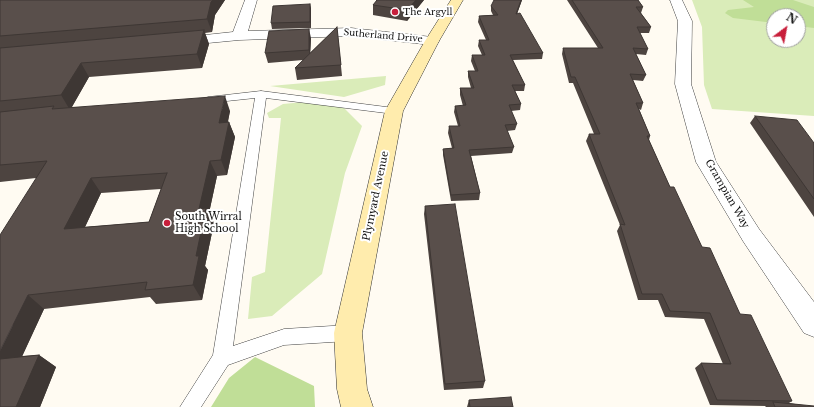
<!DOCTYPE html>
<html>
<head>
<meta charset="utf-8">
<style>
  body { margin:0 }
  #map { position:relative; width:814px; height:407px; overflow:hidden; background:#fffbf2; font-family:"Libre Baskerville",serif }
  canvas { display:block }
  .north { position:absolute; left:766px; top:8px; width:40px; height:40px; box-sizing:border-box; background:#fff; border:1px solid #9f9f9f; border-radius:50%; rotate:32deg; font-size:11px; font-weight:700; line-height:16px; text-align:center; color:#0f0f0f }
  .north::after { content:''; display:block; margin:auto; width:14px; height:18px; background:#c81f3b; clip-path:polygon(50% 0,100% 100%,50% 72%,0 100%) }
</style>
</head>
<body>
<div id="map">
<canvas width="814" height="407"></canvas>
<div class="north">N</div>
</div>
<script>
const context = document.querySelector('canvas').getContext('2d');
context.lineJoin = 'round';
function fillPath(path, color) { context.fillStyle = color; context.fill(path, 'evenodd'); }
const shape = rows => new Path2D(rows.map(r => 'M' + r).join(''));
function trace(path, color, width, dash) { context.strokeStyle = color; context.lineWidth = width; context.lineCap = dash ? 'butt' : 'round'; context.setLineDash(dash || []); context.stroke(path); }
function drawText(font, color, halo, rows, align = 'center') {
  context.font = font + ' "Libre Baskerville",serif'; context.lineWidth = 4; context.setLineDash([]); context.textBaseline = 'middle'; context.strokeStyle = halo; context.fillStyle = color; for (const [text, x, y, turn = 0] of rows) {
    context.save(); context.translate(x, y); context.rotate((+turn || 0) * Math.PI / 180); context.textAlign = isNaN(turn) ? turn : align; if (halo) context.strokeText(text, 0, 0); context.fillText(text, 0, 0); context.restore();
  }
}
fillPath(shape([
  [692,0,814,0,814,116,712,109,704,85,702,27],
  [774,16,798,16,798,40,774,40],
  [386,76,385,85,344,97,270,86],
  [304,102,343,107,362,126,345,173,322,274,272,316,248,319,252,277,265,272,281,118,269,118,267,113,283,104]
]), '#daecb9');
fillPath(shape([
  [743,0,793,0,814,7,814,28,798,26,798,16,774,16,774,23,733,18,725,13,728,10,754,7],
  [255,357,314,386,315,407,211,407,229,378]
]), '#c0de97');
const lane = shape([
  [261,91,394,108,400,111,394,114,266,98,233,346,284,329,348,325,354,327,357,333,354,339,348,341,284,345,228,365,201,407,180,407,213,355,255,98,208,103,202,100,208,97,261,91]
]);
const street = shape([
  [245,0,257,0,248,31,351,28,432,37,437,38,439,41,437,44,432,45,351,36,239,40,177,46,172,45,170,42,172,39,177,38,233,32,245,0],
  [670,0,682,0,692,21,691,84,716,162,759,229,814,302,814,337,804,333,743,241,696,162,675,84,678,21,670,0]
]);
const secondary = shape([
  [451,0,463,0,439,41,403,111,362,333,367,389,373,407,341,407,337,389,334,333,385,111,425,41,451,0]
]);
trace(lane, '#424242', 1);
trace(street, '#424242', 1);
trace(secondary, '#313131', 1);
fillPath(lane, '#fff');
fillPath(street, '#fff');
fillPath(secondary, '#ffecad');
fillPath(shape([
  [0,0,225,0,215,15,212,32,205,33,209,44,202,68,89,77,72,107,230,111,228,122,229,122,235,137,227,175,217,176,209,213,214,223,205,266,208,270,202,300,156,304,150,297,44,309,22,356,39,355,56,367,40,407,0,407,36,178,0,182],
  [161,189,149,222,85,227,101,193],
  [376,0,424,0,407,21,373,15,373,5,376,2],
  [522,0,517,14,543,53,542,59,513,60,525,85,524,91,515,91,521,104,520,110,511,111,517,124,515,130,507,131,514,147,512,153,471,156,480,193,479,200,451,201,443,155,443,149,452,148,448,133,449,126,458,126,454,112,455,106,463,106,460,95,460,88,471,88,468,77,468,71,475,71,471,61,472,55,482,55,478,46,479,40,486,40,478,22,479,16,493,15,491,11,491,6],
  [567,0,638,0,643,7,641,13,651,27,649,33,640,33,648,49,646,55,636,54,646,75,643,81,633,80,643,103,641,110,639,109,650,136,649,140,670,187,702,247,740,314,792,401,789,403,814,407,765,407,766,406,710,405,695,368,701,363,723,364,704,319,665,317,658,300,638,300,617,231,620,225,586,141,589,134,594,134,573,83,569,83,562,54,563,48,598,48],
  [310,4,311,9,311,28,272,29,271,23],
  [337,27,342,76,297,80,295,68,303,60,268,63,265,53,311,38,310,53],
  [755,116,814,143,814,217,750,123],
  [425,206,485,381,483,388,444,390,424,214],
  [469,400,513,407,467,407]
]), '#4d4440');
fillPath(shape([
  [213,0,225,0,215,15,212,32,207,19,211,2],
  [416,0,424,0,407,21,407,10],
  [521,0,522,0,515,19,516,14],
  [310,4,311,9,311,28,310,22],
  [309,29,311,38,310,59,309,50],
  [204,30,209,44,202,68,197,54],
  [81,63,89,77,70,110,61,95],
  [225,96,230,111,224,138,219,123],
  [229,122,235,137,227,175,221,160],
  [210,161,217,176,209,213,214,223,205,266,208,270,202,300,193,285,196,256,199,209],
  [91,178,101,193,77,244,64,229],
  [28,295,44,309,15,372,0,362,0,351],
  [39,355,56,367,40,407,16,407]
]), '#3e3734');
const building = shape([
  [0,0,213,0,211,2,207,19,0,36,0,0],
  [377,0,416,0,407,10,373,5,377,0],
  [494,0,521,0,516,14,520,13,543,53,510,55,525,85,512,85,521,104,509,105,517,124,505,125,514,147,469,150,480,193,451,195,443,149,454,148,449,126,460,126,455,106,466,105,460,88,474,88,468,71,478,71,472,55,485,55,479,40,489,40,479,16,498,15,491,6,494,0],
  [572,0,638,0,643,7,636,7,651,27,637,27,648,49,633,48,646,75,630,74,643,103,636,103,650,136,647,136,670,187,674,187,702,247,710,248,740,314,751,315,792,401,717,400,701,363,731,364,710,313,670,311,662,294,642,294,620,224,625,225,589,134,600,134,575,77,571,77,563,48,603,48,572,0],
  [310,4,310,22,271,23,273,6,310,4],
  [337,27,341,65,295,68,337,27],
  [309,29,309,50,265,53,269,31,309,29],
  [204,30,197,54,81,63,61,95,0,101,0,48,204,30],
  [225,96,219,123,229,122,221,160,210,161,199,209,206,208,196,256,199,256,193,285,145,290,147,282,28,295,0,351,0,235,47,161,0,165,0,112,54,106,52,109,225,96],
  [167,173,149,222,64,229,91,178,167,173],
  [755,116,797,120,814,143,814,199,755,116],
  [455,204,485,381,445,384,425,206,455,204],
  [39,355,16,407,0,407,0,359,39,355],
  [511,397,513,407,470,407,469,400,511,397],
  [773,402,814,406,814,407,775,407,773,402]
]);
fillPath(building, '#594f4b');
trace(building, '#3e3734', 1);
for (const [x, y, r, color] of [
  [395,12,4,"#c81f3b"],
  [167,223,4,"#c81f3b"]
]) { const dot = new Path2D(); dot.arc(x, y, r, 0, 2 * Math.PI); context.fillStyle = color; context.fill(dot); trace(dot, '#fff', 1.5); }
drawText('9px', '#0f0f0f', '#fff', [
  ["The Argyll",403,12]
], 'left');
drawText('9px', '#0f0f0f', '#fff', [
  ["Sutherland Drive",383,36,5]
]);
drawText('10px', '#0f0f0f', '#fff', [
  ["Grampian Way",727,194,60],
  ["Plymyard Avenue",376,196,-78]
]);
drawText('10px', '#0f0f0f', '#fff', [
  ["South Wirral",175,217],
  ["High School",175,229]
], 'left');
</script>
</body>
</html>
